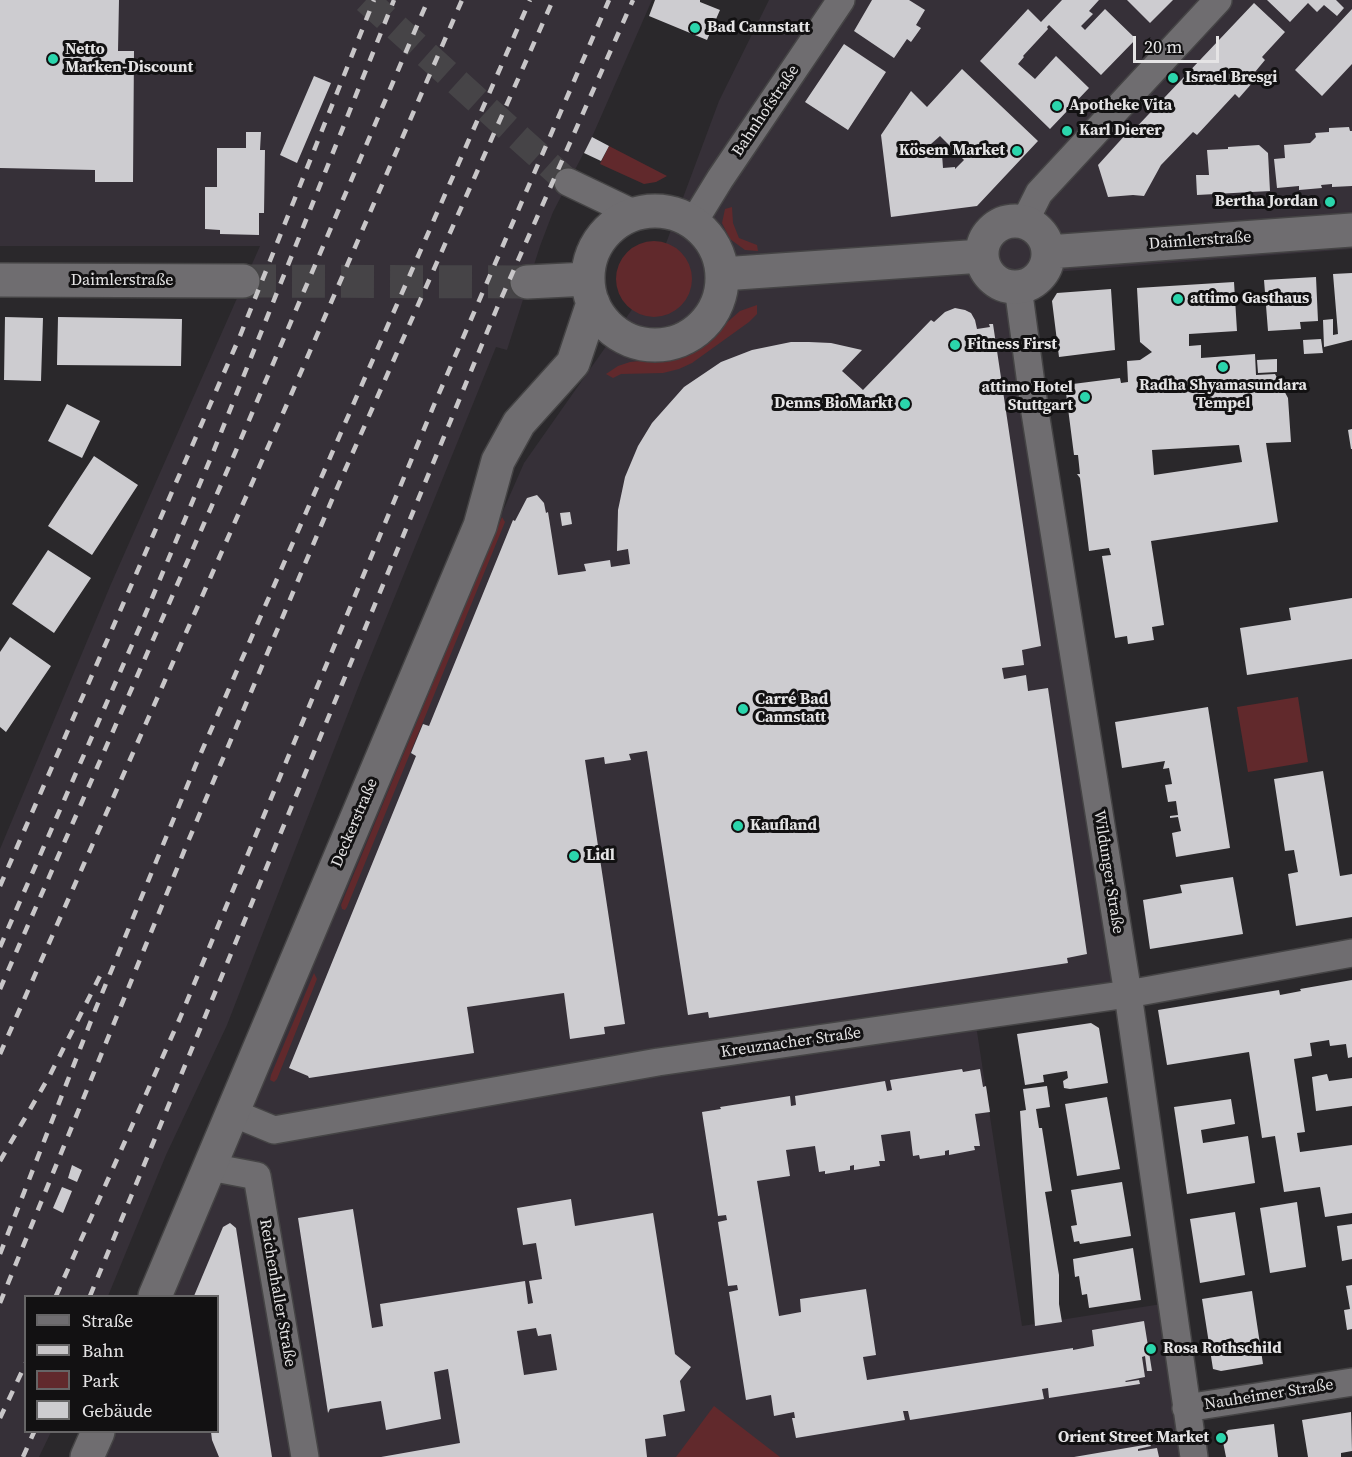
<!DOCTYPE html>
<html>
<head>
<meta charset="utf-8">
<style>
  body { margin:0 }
  #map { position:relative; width:1352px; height:1457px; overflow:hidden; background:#2a282b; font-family:"Source Serif 4",serif }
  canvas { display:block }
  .legend { position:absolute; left:24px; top:1295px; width:195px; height:138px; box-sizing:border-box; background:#121112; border:2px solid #666566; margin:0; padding:8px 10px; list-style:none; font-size:18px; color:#e5e4e5 }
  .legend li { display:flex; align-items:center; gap:12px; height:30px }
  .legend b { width:30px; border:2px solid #666566 }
  .scale { position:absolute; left:1133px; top:36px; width:86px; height:27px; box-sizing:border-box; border:3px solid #e5e4e5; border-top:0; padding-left:8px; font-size:18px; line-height:21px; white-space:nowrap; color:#e5e4e5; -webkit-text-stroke:4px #121112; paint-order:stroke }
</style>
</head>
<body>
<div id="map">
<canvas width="1352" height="1457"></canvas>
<ul class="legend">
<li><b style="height:8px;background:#6f6d70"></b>Straße</li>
<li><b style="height:8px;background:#c8c6c8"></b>Bahn</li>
<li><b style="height:16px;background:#61292c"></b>Park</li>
<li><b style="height:16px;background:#cdccd0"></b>Gebäude</li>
</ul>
<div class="scale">20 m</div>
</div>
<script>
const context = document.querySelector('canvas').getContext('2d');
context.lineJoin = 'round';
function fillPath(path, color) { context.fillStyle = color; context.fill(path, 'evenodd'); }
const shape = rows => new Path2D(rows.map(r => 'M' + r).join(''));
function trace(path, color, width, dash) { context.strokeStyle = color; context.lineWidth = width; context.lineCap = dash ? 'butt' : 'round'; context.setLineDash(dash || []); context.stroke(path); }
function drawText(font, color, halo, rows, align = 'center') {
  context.font = font + ' "Source Serif 4",serif'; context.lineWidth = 6; context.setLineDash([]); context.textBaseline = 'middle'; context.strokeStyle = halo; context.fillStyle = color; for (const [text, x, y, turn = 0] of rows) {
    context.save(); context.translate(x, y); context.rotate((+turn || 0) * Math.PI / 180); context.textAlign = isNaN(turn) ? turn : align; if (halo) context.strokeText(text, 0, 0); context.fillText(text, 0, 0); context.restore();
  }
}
fillPath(shape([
  [0,0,652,0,592,137,553,212,540,246,507,350,496,347,361,680,227,1025,166,1155,108,1296,26,1296,26,1432,51,1432,39,1457,0,1457,0,849,111,584,260,246,0,246],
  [769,0,1352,0,1352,249,1016,275,1122,989,974,1012,1022,1326,1168,1303,1191,1457,90,1457,101,1432,218,1432,218,1296,159,1296,524,463,652,281,719,101]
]), '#363038');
fillPath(shape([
  [609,146,667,176,656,182,644,184,600,164],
  [732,207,733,223,739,238,757,245,758,251,745,250,730,239,722,223,725,209],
  '616 279a38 38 0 1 1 76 0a38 38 0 1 1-76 0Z',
  [757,305,757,314,749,322,692,363,679,369,663,373,621,374,613,378,606,374,618,366,630,362,679,357,699,347,740,311],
  [502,517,505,522,347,907,345,910,342,909,341,905],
  [1298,697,1308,762,1248,772,1237,707],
  [314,973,317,979,277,1079,274,1082,270,1080,271,1075],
  [714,1406,780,1457,676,1457]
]), '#61292c');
fillPath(shape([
  [0,0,119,0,118,51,134,51,133,182,95,182,95,170,0,168],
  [655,0,700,0,700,2,720,10,707,40,649,16],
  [872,0,909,0,925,10,916,25,921,28,911,42,907,39,894,58,854,31],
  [1062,0,1099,0,1089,11,1093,14,1081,26,1085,30,1105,9,1136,39,1101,75,1049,25,1047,27,1048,29,1023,56,1024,57,1018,64,1035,79,1056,56,1089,88,1050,129,980,61,1028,9,1041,22],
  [1127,0,1173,0,1150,23],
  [1267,0,1336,0,1344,8,1337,16,1324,5,1317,12,1308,3,1290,22],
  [1254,3,1285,32,1262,57,1265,60,1250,78,1253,82,1239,98,1235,94,1197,135,1193,132,1161,165,1144,196,1133,195,1108,197,1098,165,1127,133,1129,135],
  [1352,9,1352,64,1322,96,1295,70],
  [844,44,886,72,848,130,805,102],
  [962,69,1038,141,977,206,891,217,881,135,911,91,927,107],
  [940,136,964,160,955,169,955,167,943,168,942,154,920,156,919,145,931,144],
  [314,76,331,83,297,163,280,155],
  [1349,127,1350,131,1352,131,1352,186,1332,187,1332,184,1321,185,1322,188,1299,190,1299,186,1277,188,1274,159,1285,158,1284,145,1310,143,1316,137,1315,133,1329,132,1329,128],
  [246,132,261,132,260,150,265,150,264,213,259,213,259,235,220,234,220,230,205,229,205,187,217,187,217,148,246,148],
  [592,137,609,146,601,161,584,153],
  [1259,145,1268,153,1270,191,1197,195,1196,175,1209,175,1207,150,1228,149,1228,147],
  [1352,273,1352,340,1324,347,1323,320,1333,319,1333,335,1338,334,1333,274],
  [1316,277,1318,321,1300,322,1301,329,1268,331,1264,280],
  [1234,282,1237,331,1189,334,1189,346,1201,345,1201,358,1255,354,1256,375,1275,374,1288,398,1291,442,1266,443,1278,522,1151,541,1164,625,1152,627,1154,640,1128,644,1127,636,1115,638,1102,556,1111,555,1109,548,1089,551,1080,478,1077,474,1080,474,1078,455,1074,455,1065,385,1120,378,1121,383,1128,382,1127,361,1140,360,1152,352,1140,342,1137,288],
  [1239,445,1242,462,1154,475,1152,450],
  [1111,289,1115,350,1059,357,1052,301,1057,293],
  [955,308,965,310,971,313,975,320,977,329,990,327,989,324,993,324,1041,646,1022,650,1024,665,1002,668,1004,679,1026,675,1028,691,1048,688,1087,954,1067,958,1068,963,709,1018,708,1012,688,1015,647,751,629,754,631,760,605,764,604,757,585,760,625,1024,604,1027,605,1034,570,1039,564,993,467,1007,474,1053,309,1078,308,1076,289,1068,416,756,411,753,423,724,429,726,513,520,515,521,527,498,537,495,544,503,546,513,548,512,558,575,586,571,584,564,610,560,611,567,630,564,628,549,617,551,618,510,625,477,638,446,652,423,684,387,721,362,752,350,791,342,809,342,831,343,862,350,842,371,863,390,931,320,934,322,945,312],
  [5,317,43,318,41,381,4,380],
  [58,317,182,319,181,366,57,365],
  [1321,339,1323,353,1304,354,1303,340],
  [1277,359,1277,372,1258,373,1257,360],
  [67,404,100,421,82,458,48,441],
  [1352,429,1352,449,1351,449,1348,430],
  [94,456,138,485,92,555,48,526],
  [570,512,572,524,562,526,560,513],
  [48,550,91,578,54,633,12,604],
  [1352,598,1352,659,1247,675,1240,628,1291,620,1289,608],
  [10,637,51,666,6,732,0,727,0,652],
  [1208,707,1230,848,1176,857,1172,833,1181,831,1178,817,1170,818,1170,816,1178,815,1176,801,1168,802,1165,785,1172,784,1169,768,1163,769,1165,761,1122,768,1115,722],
  [1323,771,1340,876,1352,874,1352,917,1296,926,1288,874,1298,872,1294,850,1285,851,1274,779],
  [1233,877,1243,934,1150,949,1143,900,1182,893,1180,885],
  [1352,980,1352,1057,1348,1058,1346,1044,1330,1046,1329,1040,1310,1043,1312,1056,1294,1059,1305,1132,1297,1133,1300,1152,1352,1145,1352,1213,1325,1217,1320,1187,1284,1192,1275,1136,1262,1138,1249,1052,1167,1065,1158,1010,1279,990,1280,995,1301,991,1300,989],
  [1091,1023,1099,1028,1108,1083,1070,1089,1064,1088,1063,1081,1068,1078,1067,1071,1043,1075,1044,1082,1025,1085,1017,1034],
  [962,1069,963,1072,980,1069,983,1087,986,1086,990,1112,975,1114,980,1146,974,1146,975,1150,949,1155,949,1150,945,1151,945,1155,920,1159,919,1155,913,1156,910,1131,881,1135,885,1161,879,1161,880,1166,854,1170,854,1165,850,1166,850,1170,825,1174,825,1171,819,1172,815,1146,786,1150,790,1176,757,1181,779,1316,801,1312,800,1299,866,1289,876,1355,863,1357,867,1380,1073,1348,1073,1350,1094,1346,1092,1330,1144,1321,1152,1371,1147,1371,1145,1356,1142,1357,1145,1377,1125,1381,1126,1382,1139,1380,1140,1384,1049,1398,1048,1388,1042,1389,1044,1399,910,1420,908,1411,903,1411,905,1420,796,1438,792,1418,795,1418,794,1412,774,1416,771,1395,746,1400,729,1292,738,1290,737,1285,728,1286,718,1222,727,1220,726,1215,718,1216,702,1112,721,1109,720,1107,790,1096,791,1106,796,1105,795,1096,885,1081,887,1091,892,1090,890,1080],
  [1327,1074,1329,1081,1352,1078,1352,1106,1316,1111,1312,1077],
  [1047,1086,1050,1107,1036,1109,1039,1128,1042,1128,1052,1191,1045,1192,1059,1275,1059,1304,1062,1322,1035,1326,1020,1111,1026,1110,1023,1089],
  [1107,1097,1120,1169,1077,1176,1065,1104],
  [1231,1099,1235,1124,1201,1130,1203,1143,1248,1136,1255,1183,1187,1194,1174,1107],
  [72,1165,82,1170,77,1182,68,1178],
  [1122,1182,1131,1236,1080,1244,1079,1241,1074,1242,1071,1226,1077,1225,1071,1190],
  [62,1187,72,1191,63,1213,53,1208],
  [571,1199,575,1226,653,1213,675,1354,691,1367,680,1381,685,1411,663,1415,666,1436,645,1439,647,1457,381,1457,460,1443,448,1369,434,1372,441,1419,386,1430,381,1401,330,1409,328,1413,298,1218,353,1209,372,1328,383,1326,380,1304,525,1281,528,1304,533,1303,529,1281,542,1279,536,1243,523,1245,517,1208],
  [536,1328,538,1336,551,1334,557,1370,524,1375,517,1331],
  [1297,1202,1306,1267,1270,1273,1260,1208],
  [1235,1212,1245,1275,1200,1283,1190,1219],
  [230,1223,236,1228,272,1457,219,1457,212,1440,211,1432,218,1432,218,1296,194,1296,223,1227],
  [1352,1224,1352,1259,1342,1261,1337,1226],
  [1133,1248,1141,1300,1089,1308,1087,1294,1082,1295,1079,1276,1075,1277,1073,1259],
  [1352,1285,1352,1329,1347,1330,1344,1310,1350,1309,1346,1286],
  [1252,1291,1263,1364,1221,1371,1213,1369,1202,1299],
  [1351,1412,1352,1451,1341,1453,1341,1457,1308,1457,1302,1420],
  [1274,1424,1278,1457,1226,1457,1222,1437,1228,1430],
  [1150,1444,1151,1446,1138,1449,1138,1451,1157,1448,1159,1457,1074,1457]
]), '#cdccd0');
trace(shape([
  [366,0,568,182]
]), '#464447', 27, [27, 14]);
trace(shape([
  [243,281,527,282]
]), '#464447', 33, [33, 16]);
const minor = shape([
  [568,182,635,214],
  [693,223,720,179,841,0],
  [1024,223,1039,193,1218,0],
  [1018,287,1034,406,1128,994,1194,1457],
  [233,1113,274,1130,658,1062,1128,994,1352,953],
  [210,1167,257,1176,305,1457],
  [1186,1408,1352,1382]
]);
const tertiary = shape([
  '588 278a67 67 0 1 1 134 0a67 67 0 1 1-134 0Z',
  '982 254a33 33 0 1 1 66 0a33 33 0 1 1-66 0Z',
  [1048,252,1352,230],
  [722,274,982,256],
  [0,280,243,281],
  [527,282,588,279],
  [155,1296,480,526,498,461,519,423,573,363,593,303],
  [87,1457,98,1432]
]);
trace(minor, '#454445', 30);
trace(tertiary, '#454445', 36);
trace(minor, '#6f6d70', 27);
trace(tertiary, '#6f6d70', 33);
trace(shape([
  [0,886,240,336,374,0],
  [0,947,145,615,214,450,394,0],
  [0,989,238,446,428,0],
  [0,1054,291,395,462,0],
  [0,1161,50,1075,102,972],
  [0,1254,96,1008,197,762,530,0],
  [56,1296,180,1018,434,405,609,0],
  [90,1296,497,308,633,0],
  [0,1303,187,844,334,495,553,0],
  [0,1418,26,1363],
  [23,1457,34,1432]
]), '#c8c6c8', 4.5, [10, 10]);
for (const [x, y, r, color] of [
  [695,28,6,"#2bd5ac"],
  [53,59,6,"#2bd5ac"],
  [1173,78,6,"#2bd5ac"],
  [1057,106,6,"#2bd5ac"],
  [1067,131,6,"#2bd5ac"],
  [1017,151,6,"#2bd5ac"],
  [1330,202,6,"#2bd5ac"],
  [1178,299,6,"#2bd5ac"],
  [955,345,6,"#2bd5ac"],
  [1223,367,6,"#2bd5ac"],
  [1085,397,6,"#2bd5ac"],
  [905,404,6,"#2bd5ac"],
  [743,709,6,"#2bd5ac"],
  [738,826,6,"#2bd5ac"],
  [574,856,6,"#2bd5ac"],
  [1151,1349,6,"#2bd5ac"],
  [1221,1438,6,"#2bd5ac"]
]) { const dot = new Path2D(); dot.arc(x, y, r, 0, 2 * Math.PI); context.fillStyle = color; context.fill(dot); trace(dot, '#121112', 2); }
drawText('bold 16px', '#e5e4e5', '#121112', [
  ["Bad Cannstatt",707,28],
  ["Netto",65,50],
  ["Marken-Discount",65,68],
  ["Israel Bresgi",1185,78],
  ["Apotheke Vita",1069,106],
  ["Karl Dierer",1079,131],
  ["Kösem Market",1005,151,"right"],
  ["Bertha Jordan",1318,202,"right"],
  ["attimo Gasthaus",1190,299],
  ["Fitness First",967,345],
  ["Radha Shyamasundara",1223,386,"center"],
  ["Tempel",1223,404,"center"],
  ["attimo Hotel",1073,388,"right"],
  ["Stuttgart",1073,406,"right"],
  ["Denns BioMarkt",893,404,"right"],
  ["Carré Bad",755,700],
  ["Cannstatt",755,718],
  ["Kaufland",750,826],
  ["Lidl",586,856],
  ["Rosa Rothschild",1163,1349],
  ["Orient Street Market",1209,1438,"right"]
], 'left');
drawText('16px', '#e5e4e5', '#121112', [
  ["Bahnhofstraße",766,111,-56],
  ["Daimlerstraße",1200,241,-4],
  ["Daimlerstraße",122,281],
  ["Deckerstraße",355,823,-67],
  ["Wildunger Straße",1108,872,81],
  ["Kreuznacher Straße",791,1043,-8],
  ["Reichenhaller Straße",277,1293,80],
  ["Nauheimer Straße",1269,1395,-9]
]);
</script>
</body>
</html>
